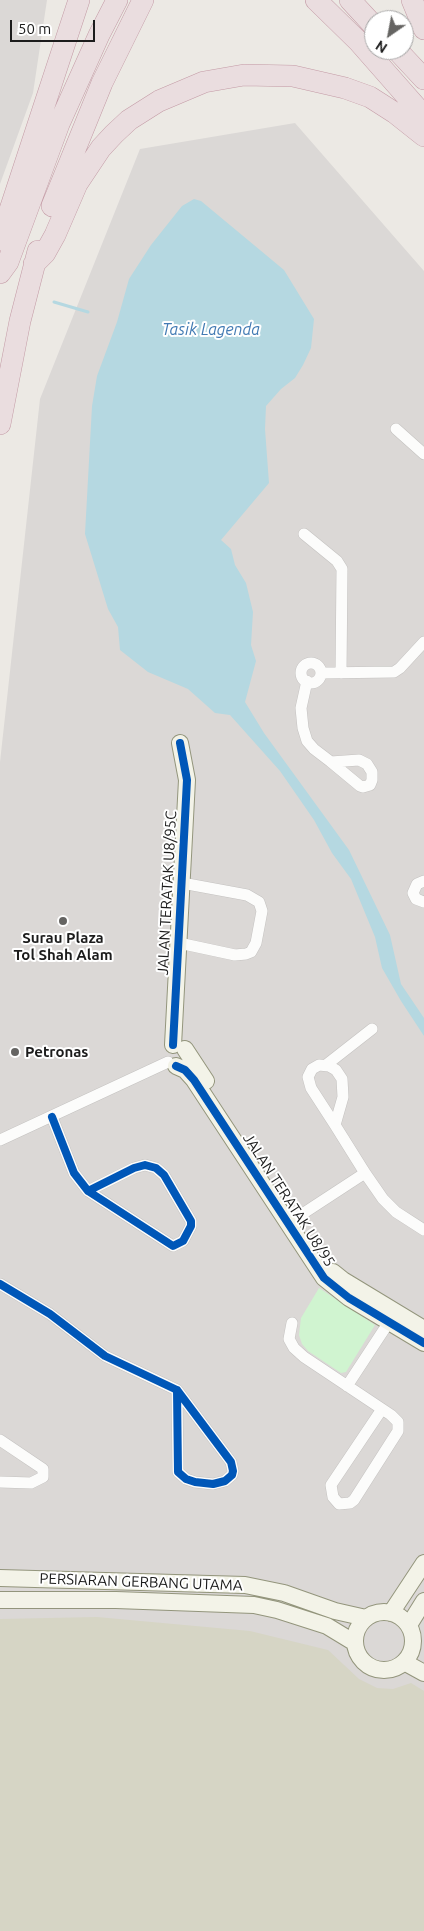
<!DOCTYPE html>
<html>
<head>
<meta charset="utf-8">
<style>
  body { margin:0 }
  #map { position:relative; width:424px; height:1931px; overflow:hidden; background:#ece9e4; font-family:Ubuntu,sans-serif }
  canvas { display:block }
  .north { position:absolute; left:364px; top:10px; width:50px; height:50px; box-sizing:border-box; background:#fff; border:1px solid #a4a4a4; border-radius:50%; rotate:213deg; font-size:14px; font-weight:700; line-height:20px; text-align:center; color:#1c1c1c }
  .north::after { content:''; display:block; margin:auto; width:18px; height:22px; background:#656462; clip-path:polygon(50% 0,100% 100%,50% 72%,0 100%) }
  .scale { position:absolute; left:10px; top:20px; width:85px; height:22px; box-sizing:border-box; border:2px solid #1c1c1c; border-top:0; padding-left:6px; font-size:15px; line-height:18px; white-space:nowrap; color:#1c1c1c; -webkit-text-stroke:4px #fff; paint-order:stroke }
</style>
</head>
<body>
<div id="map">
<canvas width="424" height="1931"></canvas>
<div class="north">N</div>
<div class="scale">50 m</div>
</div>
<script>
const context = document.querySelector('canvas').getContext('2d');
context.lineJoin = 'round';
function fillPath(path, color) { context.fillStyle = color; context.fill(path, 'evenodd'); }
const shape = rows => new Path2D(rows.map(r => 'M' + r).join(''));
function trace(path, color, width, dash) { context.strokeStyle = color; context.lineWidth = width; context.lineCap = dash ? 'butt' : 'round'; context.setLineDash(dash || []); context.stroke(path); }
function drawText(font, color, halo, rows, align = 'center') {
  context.font = font + ' Ubuntu,sans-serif'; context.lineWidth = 4; context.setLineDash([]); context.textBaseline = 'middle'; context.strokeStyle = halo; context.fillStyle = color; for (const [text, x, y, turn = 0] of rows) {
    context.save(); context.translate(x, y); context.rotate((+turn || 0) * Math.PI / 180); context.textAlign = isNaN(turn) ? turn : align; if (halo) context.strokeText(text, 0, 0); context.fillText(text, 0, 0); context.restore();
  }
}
fillPath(shape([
  [0,0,47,0,33,93,0,184],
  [295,123,424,271,424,1931,0,1931,0,762,40,399,140,149]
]), '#dbd8d6');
fillPath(shape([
  [97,1617,250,1631,328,1650,359,1679,377,1688,393,1689,411,1683,424,1691,424,1931,0,1931,0,1619]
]), '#d6d5c5');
fillPath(shape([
  [319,1288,375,1325,346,1372,341,1373,308,1351,302,1344,299,1335,301,1318]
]), '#d0f4d0');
fillPath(shape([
  [194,199,201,201,284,270,314,319,311,348,303,365,295,378,281,389,266,406,265,429,269,483,221,540,231,549,235,565,246,583,253,612,251,645,256,661,245,702,264,733,349,850,390,935,401,984,424,1018,424,1036,401,1001,382,968,375,937,351,879,332,853,314,820,280,771,230,715,215,713,188,689,148,672,120,650,118,627,108,609,85,534,92,406,97,376,117,322,129,279,151,245,182,206]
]), '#b5d8e1');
trace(shape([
  [54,302,88,312]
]), '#b5d8e1', 3);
const street = shape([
  [396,429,424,454],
  [304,534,337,561,342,569,341,673],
  '301 673a10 10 0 1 1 20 0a10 10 0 1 1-20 0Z',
  [321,673,394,672,400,668,424,642],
  [307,681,301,708,303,728,307,741,314,749,331,762],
  [359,760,367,764,372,772,372,780,370,785,363,787,360,786,331,762,359,760],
  [424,881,417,884,413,893,416,899,424,902],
  [179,943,235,955,246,954,251,952,256,943,262,911,259,902,247,895,182,883],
  [326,1065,372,1029],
  [52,1117,74,1173,88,1191,173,1246,183,1241,191,1226,191,1221,164,1175,156,1168,145,1165,134,1168,88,1191],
  [335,1125,343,1097,342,1079,336,1070,329,1066,319,1065,312,1069,308,1077,311,1088,335,1125,365,1173,383,1199,396,1212,424,1230],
  [0,1140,168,1062],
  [287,1224,365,1173],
  [0,1284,50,1314,105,1356,177,1390,231,1462,233,1471,232,1475,225,1481,213,1484,195,1482,186,1479,178,1472,177,1390],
  [292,1323,289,1339,294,1348,304,1357,391,1415,398,1422,398,1431,354,1500,350,1503,339,1504,333,1497,331,1485,382,1409],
  [347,1386,389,1322],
  [0,1440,43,1469,43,1477,31,1483,0,1482]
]);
const secondary = shape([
  [173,1045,187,780,180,743],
  [185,1049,206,1081],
  [176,1066,185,1070,194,1080,324,1278,349,1298,424,1343],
  [333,1272,343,1280,424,1329],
  [0,1578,245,1585,284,1593,335,1611,366,1618],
  [0,1600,116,1600,254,1605,277,1610,327,1626,355,1643],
  '355 1641a29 29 0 1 1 58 0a29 29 0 1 1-58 0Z',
  [391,1613,424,1563],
  [409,1625,424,1601],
  [404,1662,424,1673]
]);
const highway = shape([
  [316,0,359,42,424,116],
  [350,0,374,26],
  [412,0,424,29],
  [397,50,424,79],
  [52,206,102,83,143,0],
  [0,240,79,0],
  [34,264,45,253,55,235,77,184,101,148,114,134,129,120,159,101,204,82,244,75,293,76,345,88,370,97,395,113,424,136],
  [0,273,8,262,59,124,99,35,117,0],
  [0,424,20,321,38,251]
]);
trace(street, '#c4c2c0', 12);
trace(secondary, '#93957c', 18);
trace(highway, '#c39aa5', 22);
trace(street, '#fcfcfb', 11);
trace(secondary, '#f3f3e8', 16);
trace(highway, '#eadddf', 21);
trace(shape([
  [173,1045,187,780,180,743],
  [176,1066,185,1070,194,1080,324,1278,349,1298,424,1343],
  [52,1117,74,1173,88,1191,173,1246,183,1241,191,1226,191,1221,164,1175,156,1168,145,1165,134,1168,88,1191],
  [0,1284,50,1314,105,1356,177,1390,231,1462,233,1471,232,1475,225,1481,213,1484,195,1482,186,1479,178,1472,177,1390]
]), '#0057b8', 8);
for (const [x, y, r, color] of [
  [63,921,5,"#656462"],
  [15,1052,5,"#656462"]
]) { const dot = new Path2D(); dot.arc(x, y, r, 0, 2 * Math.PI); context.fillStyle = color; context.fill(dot); trace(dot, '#fff', 2); }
drawText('15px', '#1c1c1c', '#fff', [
  ["JALAN TERATAK U8/95C",167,893,-87],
  ["JALAN TERATAK U8/95",289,1200,57],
  ["PERSIARAN GERBANG UTAMA",141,1582,2]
]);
drawText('bold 15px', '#1c1c1c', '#fff', [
  ["Surau Plaza",63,938],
  ["Tol Shah Alam",63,955],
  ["Petronas",25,1052,"left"]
]);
drawText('italic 16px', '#427ab3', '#fff', [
  ["Tasik Lagenda",211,330]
]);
</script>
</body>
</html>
